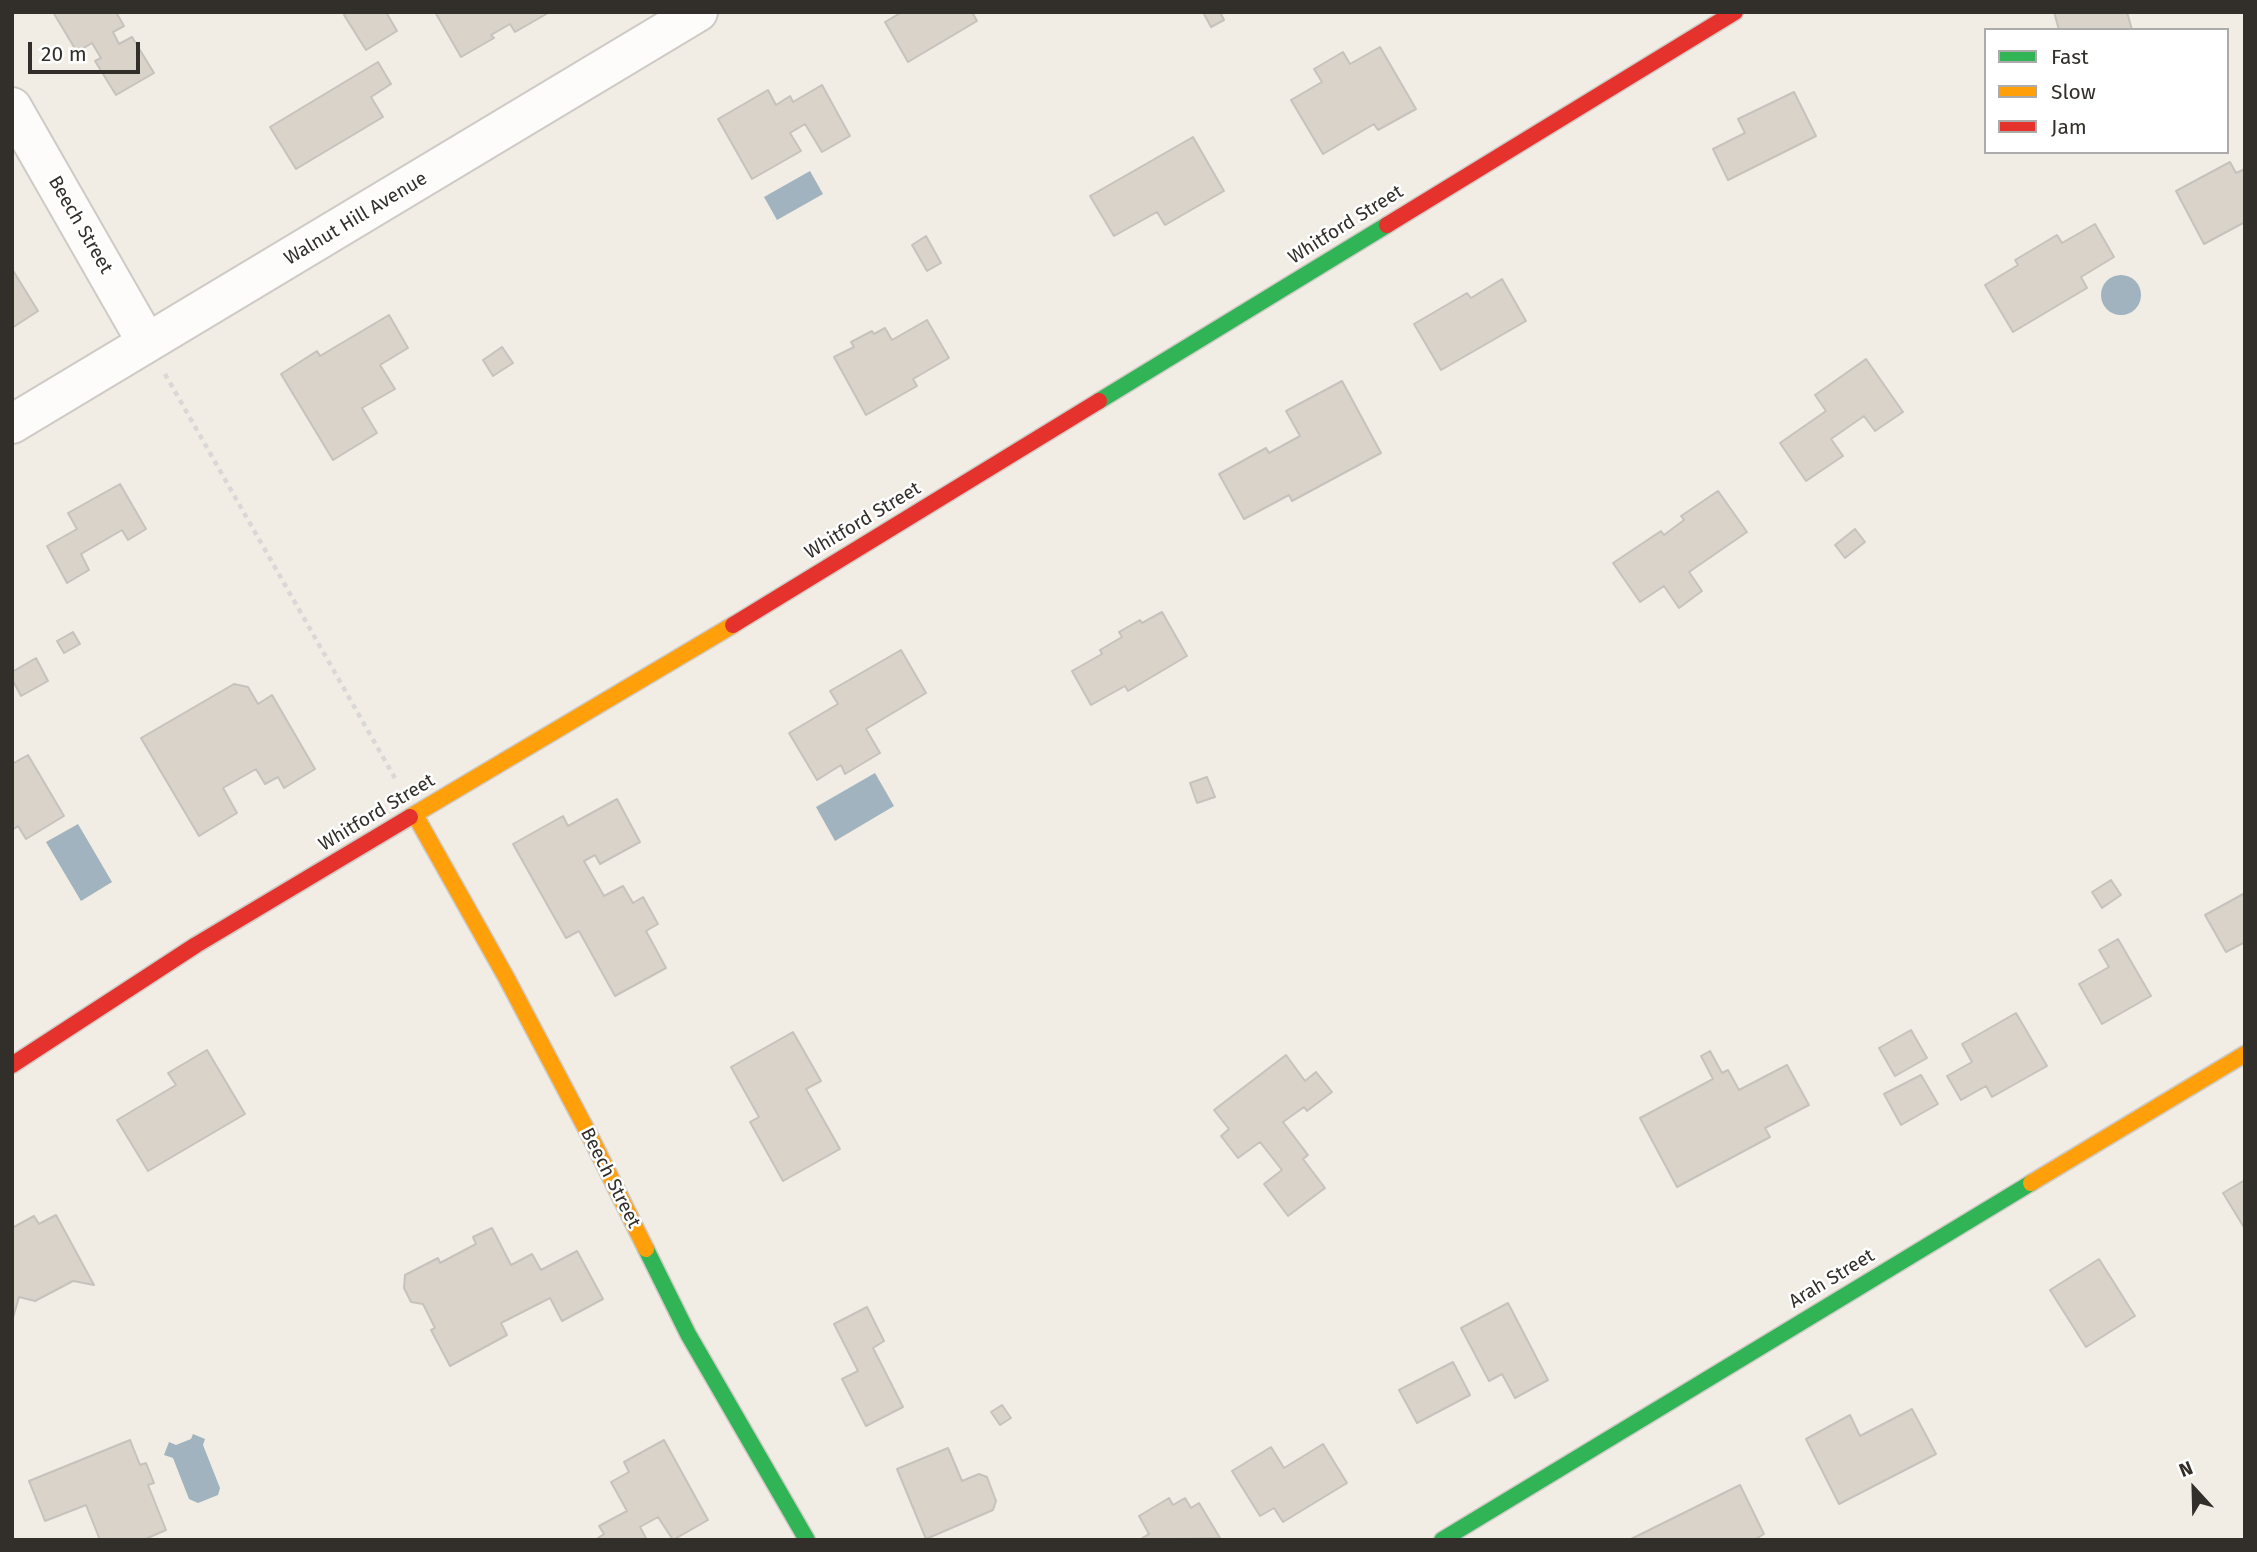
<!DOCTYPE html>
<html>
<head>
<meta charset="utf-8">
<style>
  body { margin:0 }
  #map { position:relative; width:2257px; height:1552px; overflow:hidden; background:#f1ece4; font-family:"Fira Sans",sans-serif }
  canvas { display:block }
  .frame { position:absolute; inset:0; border:14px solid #322e29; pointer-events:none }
  .legend { position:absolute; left:1984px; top:28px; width:245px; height:126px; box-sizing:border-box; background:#fff; border:2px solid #adaba9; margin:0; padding:9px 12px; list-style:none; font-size:21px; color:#322e29 }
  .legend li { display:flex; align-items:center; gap:14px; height:35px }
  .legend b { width:35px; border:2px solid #adaba9 }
  .north { position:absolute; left:2159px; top:1454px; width:70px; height:70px; -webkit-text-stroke:5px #fff; paint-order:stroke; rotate:338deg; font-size:19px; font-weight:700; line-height:28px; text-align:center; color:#322e29 }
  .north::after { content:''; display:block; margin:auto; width:24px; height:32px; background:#322e29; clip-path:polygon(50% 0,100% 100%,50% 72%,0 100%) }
  .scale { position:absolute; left:28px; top:42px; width:112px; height:32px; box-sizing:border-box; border:4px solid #322e29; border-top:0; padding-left:9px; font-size:21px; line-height:24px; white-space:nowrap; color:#322e29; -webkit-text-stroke:5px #fff; paint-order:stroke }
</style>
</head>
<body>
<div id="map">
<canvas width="2257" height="1552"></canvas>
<div class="frame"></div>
<ul class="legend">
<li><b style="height:9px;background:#30b455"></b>Fast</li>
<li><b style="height:9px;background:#ff9f0a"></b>Slow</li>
<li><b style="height:9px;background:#e5322d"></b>Jam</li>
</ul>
<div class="north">N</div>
<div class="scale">20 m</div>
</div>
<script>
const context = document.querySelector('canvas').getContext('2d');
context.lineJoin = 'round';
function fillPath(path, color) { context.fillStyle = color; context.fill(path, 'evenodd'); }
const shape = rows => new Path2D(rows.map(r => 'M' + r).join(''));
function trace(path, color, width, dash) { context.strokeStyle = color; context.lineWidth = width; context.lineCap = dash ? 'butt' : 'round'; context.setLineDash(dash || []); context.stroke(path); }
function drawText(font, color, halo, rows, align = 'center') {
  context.font = font + ' "Fira Sans",sans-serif'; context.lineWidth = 5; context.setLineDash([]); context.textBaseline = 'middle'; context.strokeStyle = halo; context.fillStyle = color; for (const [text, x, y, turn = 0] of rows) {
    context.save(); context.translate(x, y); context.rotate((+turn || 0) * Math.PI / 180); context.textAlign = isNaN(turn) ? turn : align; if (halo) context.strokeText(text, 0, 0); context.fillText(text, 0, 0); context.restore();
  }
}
fillPath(shape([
  [810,171,823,194,777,220,764,197],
  '2101 295a20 20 0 1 1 40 0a20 20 0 1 1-40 0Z',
  [875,773,894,806,835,841,816,807],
  [78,824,112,882,81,901,46,842],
  [193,1434,205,1439,203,1445,220,1488,218,1495,198,1503,189,1499,173,1458,164,1455,169,1442,176,1445,191,1439]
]), '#a0b3be');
const building = shape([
  [53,12,116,12,124,26,113,32,119,44,132,37,154,73,116,95,95,61,101,58,92,43,77,52,53,12],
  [349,12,386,12,397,31,366,50,344,15,349,12],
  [435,12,547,12,548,13,515,32,510,24,491,35,494,38,461,57,435,12],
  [902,12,972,12,977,21,908,62,885,22,902,12],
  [1203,12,1220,12,1224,20,1211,27,1203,12],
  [2054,12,2127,12,2132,30,2059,30,2054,12],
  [1380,47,1416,109,1378,130,1374,124,1323,154,1291,100,1322,82,1314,69,1343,52,1350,64,1380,47],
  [378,62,391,84,371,97,383,117,296,169,270,127,378,62],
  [822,85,850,136,822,152,805,124,790,133,801,151,752,179,718,119,768,90,776,105,790,96,793,102,822,85],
  [1794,92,1816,136,1728,180,1713,149,1745,133,1738,119,1794,92],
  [1193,137,1224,191,1165,225,1157,212,1114,236,1090,196,1193,137],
  [2230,162,2236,173,2245,169,2245,222,2204,244,2176,191,2230,162],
  [2095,224,2114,257,2081,277,2087,288,2013,332,1985,285,2018,265,2015,260,2057,235,2062,243,2095,224],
  [926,236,941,263,927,271,912,245,926,236],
  [12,269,38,311,12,328,12,269],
  [1502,279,1526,321,1441,370,1414,324,1467,293,1471,298,1502,279],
  [389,315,408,348,380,365,395,389,362,408,377,433,333,460,281,374,317,351,320,356,389,315],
  [927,320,949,358,913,379,917,386,866,415,834,357,854,347,851,342,872,331,874,334,885,328,892,340,927,320],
  [502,347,513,363,493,376,483,360,502,347],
  [1866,359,1903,412,1875,431,1864,416,1831,439,1843,456,1806,481,1780,443,1826,411,1815,395,1866,359],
  [1342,381,1381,453,1292,501,1289,495,1244,519,1219,474,1266,448,1269,453,1300,436,1286,411,1342,381],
  [120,484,146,529,128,540,122,530,81,554,89,570,67,583,47,546,77,529,68,513,120,484],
  [1718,491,1747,532,1689,572,1702,591,1679,608,1664,586,1640,602,1613,563,1661,531,1664,535,1684,520,1681,516,1718,491],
  [1855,529,1865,542,1845,558,1835,545,1855,529],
  [1162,612,1187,656,1128,691,1125,686,1091,705,1072,671,1102,654,1100,650,1122,637,1119,632,1140,620,1142,623,1162,612],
  [73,632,80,644,64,653,57,641,73,632],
  [901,650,926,693,866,729,880,753,845,774,841,765,817,780,789,733,838,704,830,691,901,650],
  [36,658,48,681,21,696,12,679,12,672,36,658],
  [234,684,248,687,258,704,272,695,315,769,284,788,278,777,265,784,256,769,223,788,237,813,199,836,141,738,234,684],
  [28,755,64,816,26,839,18,826,12,830,12,764,28,755],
  [1207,777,1215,797,1197,803,1190,783,1207,777],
  [617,799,640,842,600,864,595,855,584,861,604,896,623,886,633,903,643,897,658,924,646,931,666,968,615,996,579,931,566,938,513,844,563,816,568,826,617,799],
  [2111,880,2121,895,2102,908,2092,892,2111,880],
  [2245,893,2245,942,2226,952,2205,915,2245,893],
  [2118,939,2151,996,2102,1024,2079,984,2109,967,2099,950,2118,939],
  [2016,1013,2047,1066,1992,1097,1986,1086,1961,1100,1947,1076,1972,1062,1962,1044,2016,1013],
  [1911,1030,1927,1058,1895,1076,1879,1048,1911,1030],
  [793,1032,821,1081,806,1089,840,1149,783,1181,750,1122,759,1117,731,1067,793,1032],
  [207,1050,245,1114,148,1171,117,1120,176,1085,168,1073,207,1050],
  [1710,1051,1722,1073,1728,1070,1739,1090,1787,1065,1809,1105,1765,1128,1770,1137,1677,1187,1640,1118,1713,1079,1701,1056,1710,1051],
  [1286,1055,1305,1081,1316,1072,1332,1092,1307,1111,1304,1107,1283,1122,1308,1155,1303,1159,1325,1188,1288,1216,1264,1184,1282,1170,1260,1142,1238,1158,1221,1136,1229,1129,1214,1110,1286,1055],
  [1921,1075,1938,1104,1901,1125,1884,1094,1921,1075],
  [2245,1180,2245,1229,2223,1193,2245,1180],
  [56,1215,94,1285,73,1281,35,1301,19,1297,12,1321,12,1228,34,1216,39,1224,56,1215],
  [492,1228,511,1265,532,1254,541,1270,577,1251,603,1299,562,1321,550,1298,501,1323,507,1335,450,1366,431,1330,435,1328,423,1304,411,1302,404,1288,405,1275,438,1258,440,1263,476,1244,473,1237,492,1228],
  [2099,1259,2135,1316,2086,1347,2050,1290,2099,1259],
  [1508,1303,1548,1380,1515,1398,1502,1374,1489,1381,1461,1328,1508,1303],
  [867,1307,884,1341,873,1348,903,1407,866,1426,842,1379,858,1371,834,1324,867,1307],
  [1453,1362,1470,1395,1417,1423,1399,1390,1453,1362],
  [1002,1405,1011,1418,1000,1425,991,1412,1002,1405],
  [1912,1409,1936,1454,1839,1504,1806,1439,1850,1415,1860,1436,1912,1409],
  [130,1440,140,1465,146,1463,154,1483,148,1485,166,1530,143,1540,100,1540,86,1505,45,1521,29,1481,130,1440],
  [664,1440,708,1520,673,1540,658,1517,640,1527,647,1540,595,1540,604,1534,599,1526,627,1511,611,1482,629,1472,624,1462,664,1440],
  [1323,1444,1347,1483,1283,1522,1274,1508,1260,1516,1232,1471,1271,1447,1284,1468,1323,1444],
  [948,1448,962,1481,979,1474,987,1477,996,1501,993,1510,926,1539,897,1469,948,1448],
  [1740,1485,1764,1534,1754,1540,1629,1540,1740,1485],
  [1169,1498,1173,1505,1185,1498,1191,1508,1199,1503,1220,1538,1139,1540,1149,1534,1139,1516,1169,1498]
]);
fillPath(building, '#d9d3ca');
trace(building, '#c6c2bc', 2);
const street = shape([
  [12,107,147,343],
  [12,424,698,12]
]);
const fast = shape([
  [1099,401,1387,225],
  [646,1249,688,1334,807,1540],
  [1442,1540,2031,1183]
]);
const slow = shape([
  [415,815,506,977,592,1140,646,1249],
  [410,817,733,625],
  [2031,1183,2245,1054]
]);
const jam = shape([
  [1387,225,1735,12],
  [733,625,1099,401],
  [12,1065,196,945,410,817]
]);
trace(street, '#cecac5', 42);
trace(fast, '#cecac5', 19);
trace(slow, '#cecac5', 19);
trace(jam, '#cecac5', 19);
trace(shape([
  [165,374,396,780]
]), '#dad8d6', 4.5, [5, 5]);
trace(street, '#fdfcfb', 38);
trace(fast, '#30b455', 16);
trace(slow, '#ff9f0a', 16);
trace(jam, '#e5322d', 16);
drawText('19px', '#322e29', '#fff', [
  ["Walnut Hill Avenue",356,219,-31],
  ["Beech Street",80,225,60],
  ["Whitford Street",1346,225,-32],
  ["Whitford Street",863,521,-31],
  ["Whitford Street",377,813,-31],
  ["Beech Street",610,1178,63],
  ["Arah Street",1832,1279,-31]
]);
</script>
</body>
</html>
